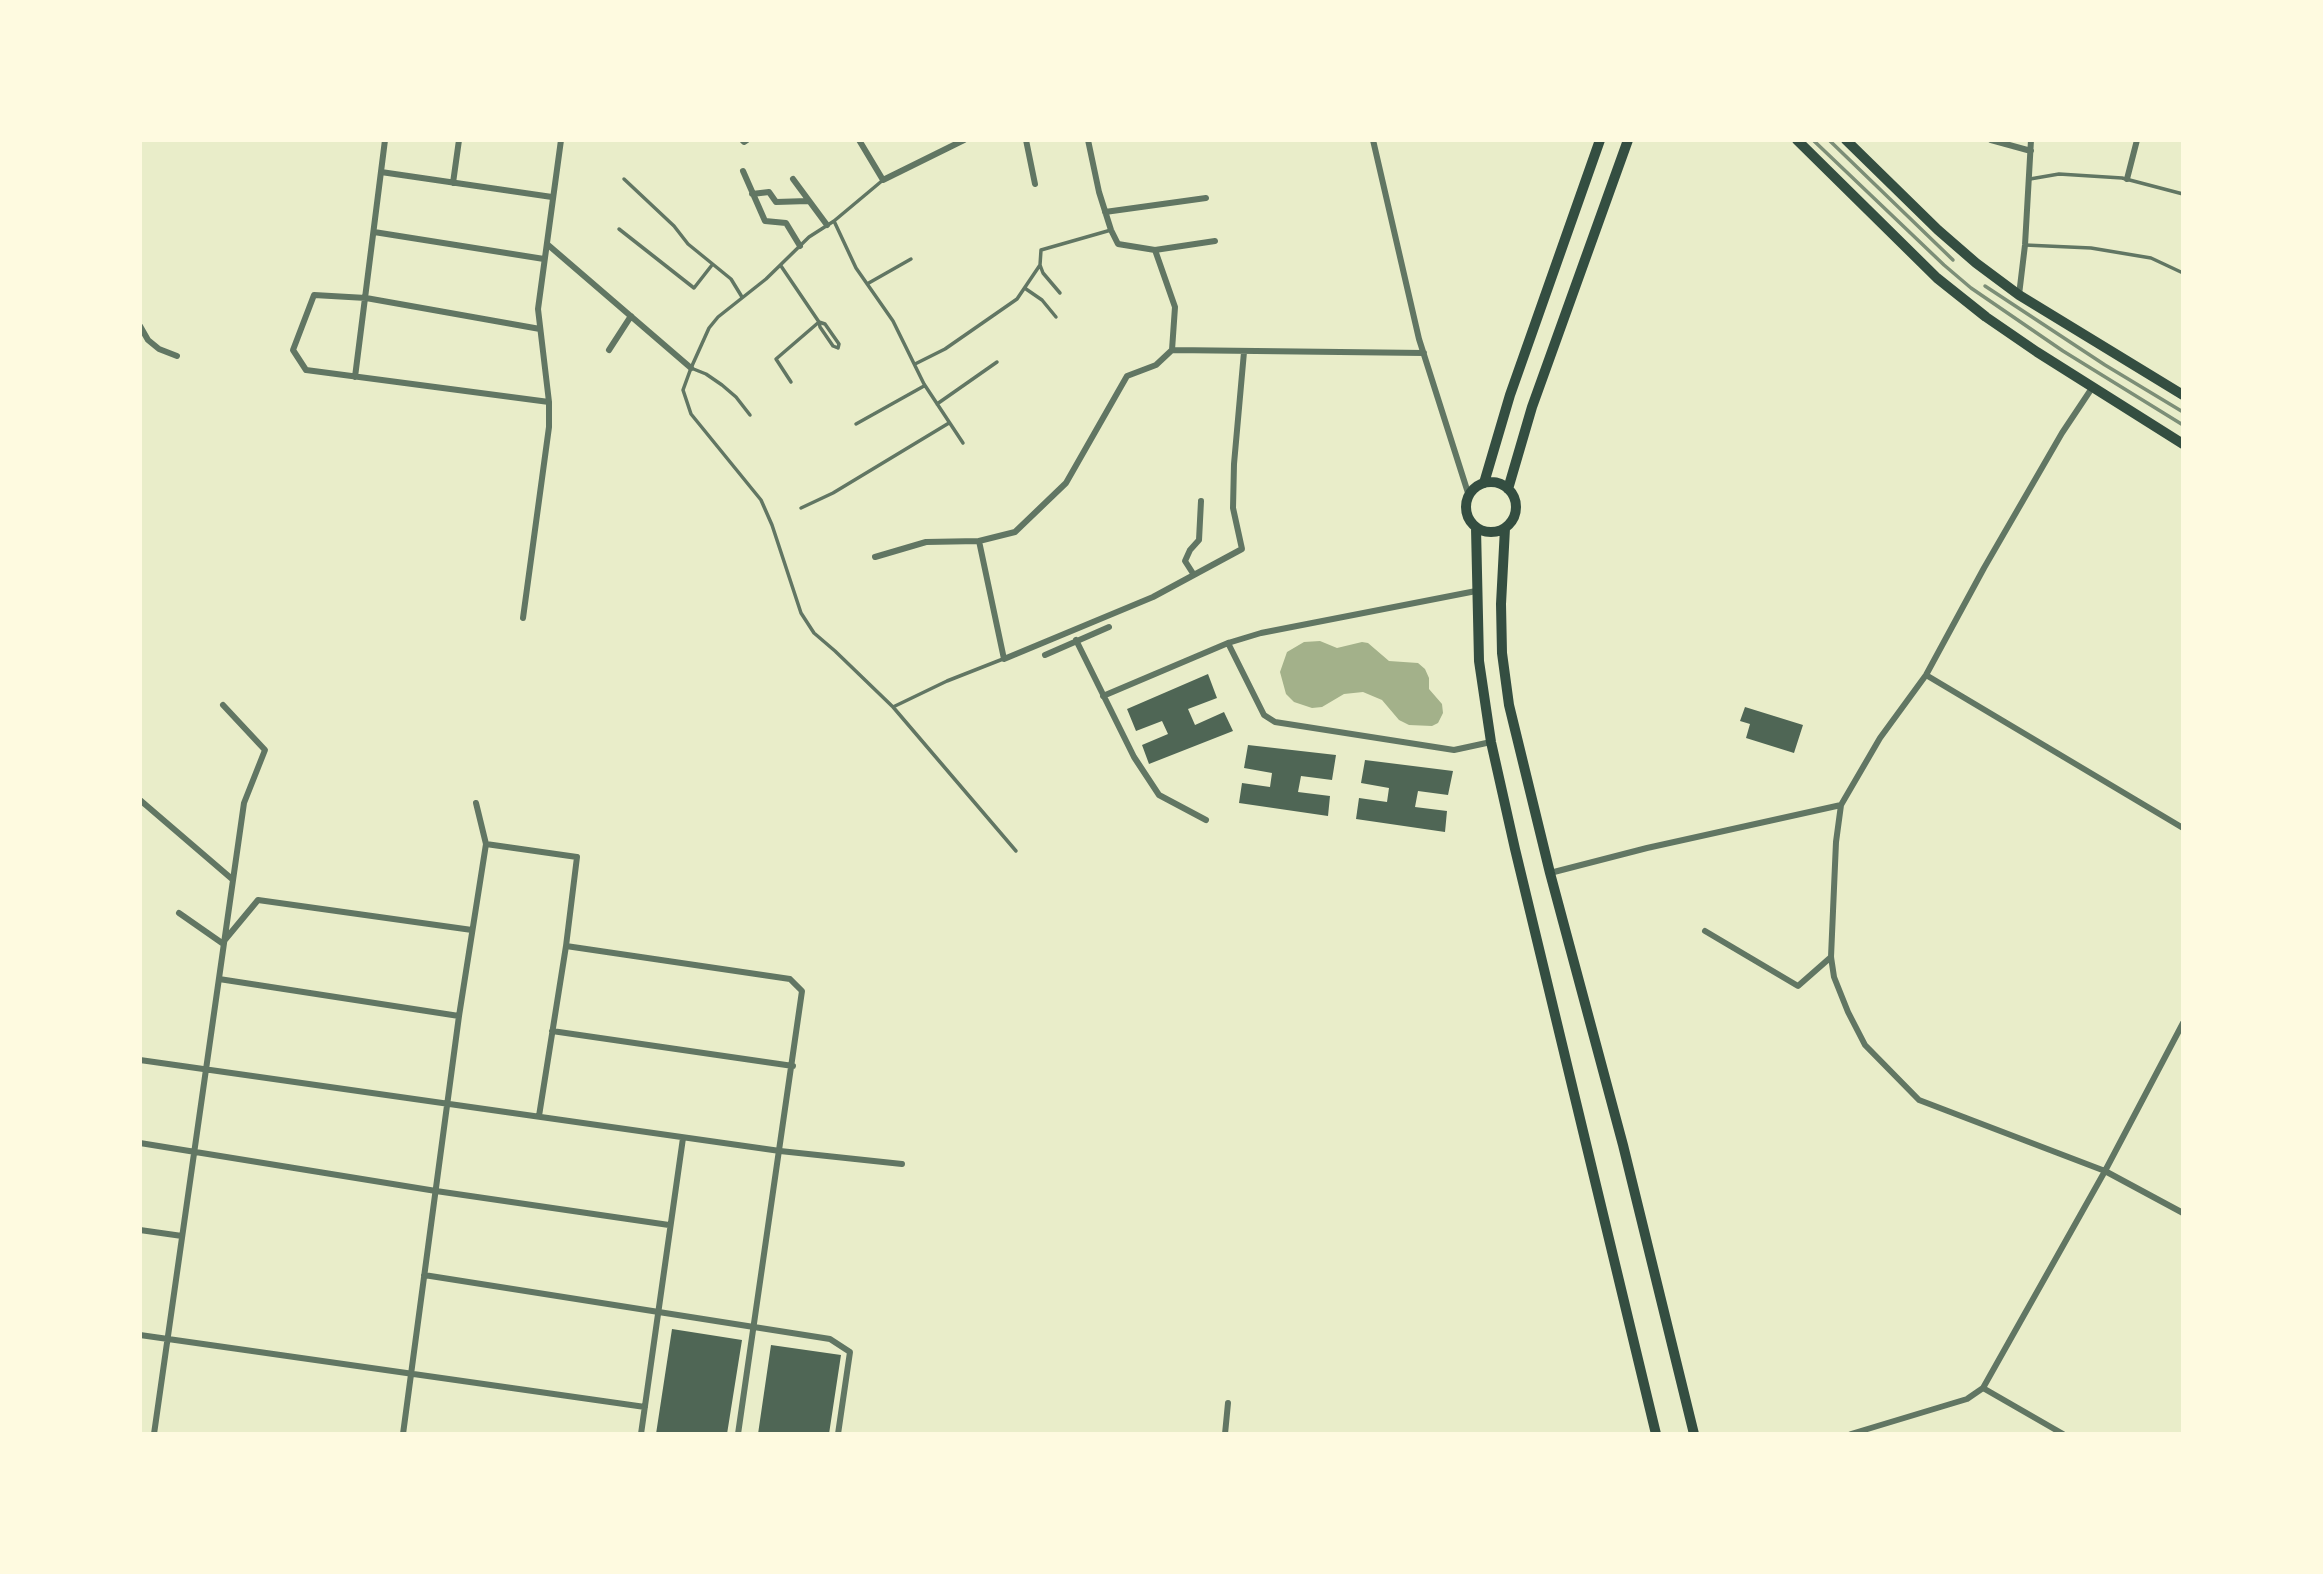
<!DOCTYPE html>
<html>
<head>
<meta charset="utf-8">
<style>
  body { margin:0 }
  #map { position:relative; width:2323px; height:1574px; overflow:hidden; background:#e9edc9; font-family:"Source Sans 3",sans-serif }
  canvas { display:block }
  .frame { position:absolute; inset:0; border:142px solid #fefae0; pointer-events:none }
</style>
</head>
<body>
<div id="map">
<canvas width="2323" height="1574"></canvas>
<div class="frame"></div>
</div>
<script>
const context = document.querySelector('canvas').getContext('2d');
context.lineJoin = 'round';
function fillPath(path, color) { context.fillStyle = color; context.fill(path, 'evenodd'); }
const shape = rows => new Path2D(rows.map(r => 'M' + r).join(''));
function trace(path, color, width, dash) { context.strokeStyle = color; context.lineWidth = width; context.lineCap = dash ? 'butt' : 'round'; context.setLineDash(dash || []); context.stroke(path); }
fillPath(shape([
  [1320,641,1337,648,1362,642,1368,643,1389,661,1418,663,1425,669,1429,678,1429,689,1442,704,1443,713,1438,723,1432,726,1409,725,1399,720,1382,700,1363,692,1344,694,1322,707,1312,708,1294,702,1286,694,1280,672,1287,652,1304,642]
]), '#a3b18a');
fillPath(shape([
  [1208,674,1217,698,1188,709,1195,725,1224,712,1233,731,1149,764,1142,745,1168,734,1162,721,1136,731,1127,709],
  [1745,707,1803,725,1794,753,1746,738,1750,724,1740,721],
  [1248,745,1336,755,1332,780,1301,776,1298,792,1330,796,1328,816,1239,803,1242,783,1270,787,1272,773,1244,768],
  [1365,760,1453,771,1448,795,1418,791,1415,807,1447,811,1445,832,1356,819,1359,798,1387,802,1389,788,1361,783],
  [672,1329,742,1340,727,1434,656,1434],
  [771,1345,841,1355,829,1434,758,1434]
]), '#4f6655');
trace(shape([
  [624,179,674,226,688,244,731,279,742,297],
  [2030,179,2059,174,2122,178,2183,194],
  [883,180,834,221,809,237,766,279,718,317,709,328,691,368,683,390,691,414,761,500,772,525,801,613,814,633,835,651,893,707,1016,851],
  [834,221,856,268,893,321,924,384,963,443],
  [619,229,694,288,712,265],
  [2025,245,2091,248,2151,258,2183,273],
  [1040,265,1043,273,1060,293],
  [781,266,819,322,825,324,839,344,838,348,833,346,820,327,819,322,776,359,791,382],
  [867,284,911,259],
  [1026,289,1042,300,1056,317],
  [915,364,945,349,1017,299,1040,265,1041,250,1111,230],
  [691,368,706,374,722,385,736,397,750,415],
  [937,404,997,362],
  [856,424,924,386],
  [801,508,833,493,949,423],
  [893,707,947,681,1003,659]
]), '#617663', 3.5);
trace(shape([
  [742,140,744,142,747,140],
  [859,140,883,180,964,140],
  [1026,140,1035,184],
  [1088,140,1099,192,1111,230,1118,244,1155,250,1175,307,1172,350],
  [1373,140,1419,339,1469,496],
  [1991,140,2031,151],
  [743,171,765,221,786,223,800,246],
  [381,172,552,197],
  [793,179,827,225],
  [2127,179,2137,140],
  [453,183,459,140],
  [752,194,769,192,776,202,808,201],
  [1105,212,1206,198],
  [374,232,544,259],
  [547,244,691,368],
  [1155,250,1215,241],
  [2019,295,2025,245,2031,140],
  [140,326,148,340,159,349,177,356],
  [540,329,366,298,314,295,293,350,306,370,549,402],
  [609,350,631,316],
  [1172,350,1156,365,1127,376,1066,483,1015,532,979,541,1004,659,1153,597,1242,549,1233,508,1234,464,1244,352],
  [1172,350,1424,353],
  [355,377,385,140],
  [2092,388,2062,433,1984,568,1926,675,1880,738,1841,805,1836,842,1831,957,1834,977,1848,1012,1865,1045,1919,1100,2105,1171,2183,1213],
  [875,557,926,542,979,541],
  [1194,575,1185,561,1190,550,1199,540,1201,501],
  [523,618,549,427,549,402,538,309,561,140],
  [1076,640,1134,757,1159,795,1206,820],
  [1228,643,1264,715,1275,722,1454,750,1491,742],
  [1045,655,1109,627],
  [1926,675,2183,828],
  [1103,696,1228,643,1261,633,1476,591],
  [140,800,232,879],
  [486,844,577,857,566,946,539,1116],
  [1550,873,1647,848,1841,805],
  [179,913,222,943],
  [1705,931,1798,986,1831,957],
  [224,941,258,900,472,930],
  [566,946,790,979,802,991,738,1434],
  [219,979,459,1016],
  [552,1031,793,1066],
  [140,1060,780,1151,902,1164],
  [140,1143,436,1191,669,1225],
  [140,1230,182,1236],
  [424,1275,830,1339,850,1352,838,1434],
  [140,1335,645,1407],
  [1983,1388,2063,1434],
  [154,1434,244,803,265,750,223,705],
  [403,1434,459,1016,486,844,476,803],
  [641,1434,683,1138],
  [1225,1434,1228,1403],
  [1851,1434,1967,1399,1983,1388,2105,1171,2183,1023]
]), '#617663', 6);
trace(shape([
  '1466 507a25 25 0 1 1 50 0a25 25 0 1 1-50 0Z',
  [1484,483,1510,395,1600,140],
  [1508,489,1532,407,1628,140],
  [1476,528,1479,661,1491,742,1515,849,1656,1434],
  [1505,528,1501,604,1502,653,1509,705,1550,873,1623,1145,1694,1434]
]), '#344e41', 10);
trace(shape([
  [1797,140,1937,278,1986,317,2037,352,2183,444],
  [1846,140,1938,230,1976,263,2019,295,2183,395]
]), '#344e41', 10);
trace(shape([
  [1813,140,1944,265,1971,288,2063,351,2183,425],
  [1829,140,1953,260],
  [1985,286,2105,365,2183,412]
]), '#7c8e77', 3.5);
</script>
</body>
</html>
